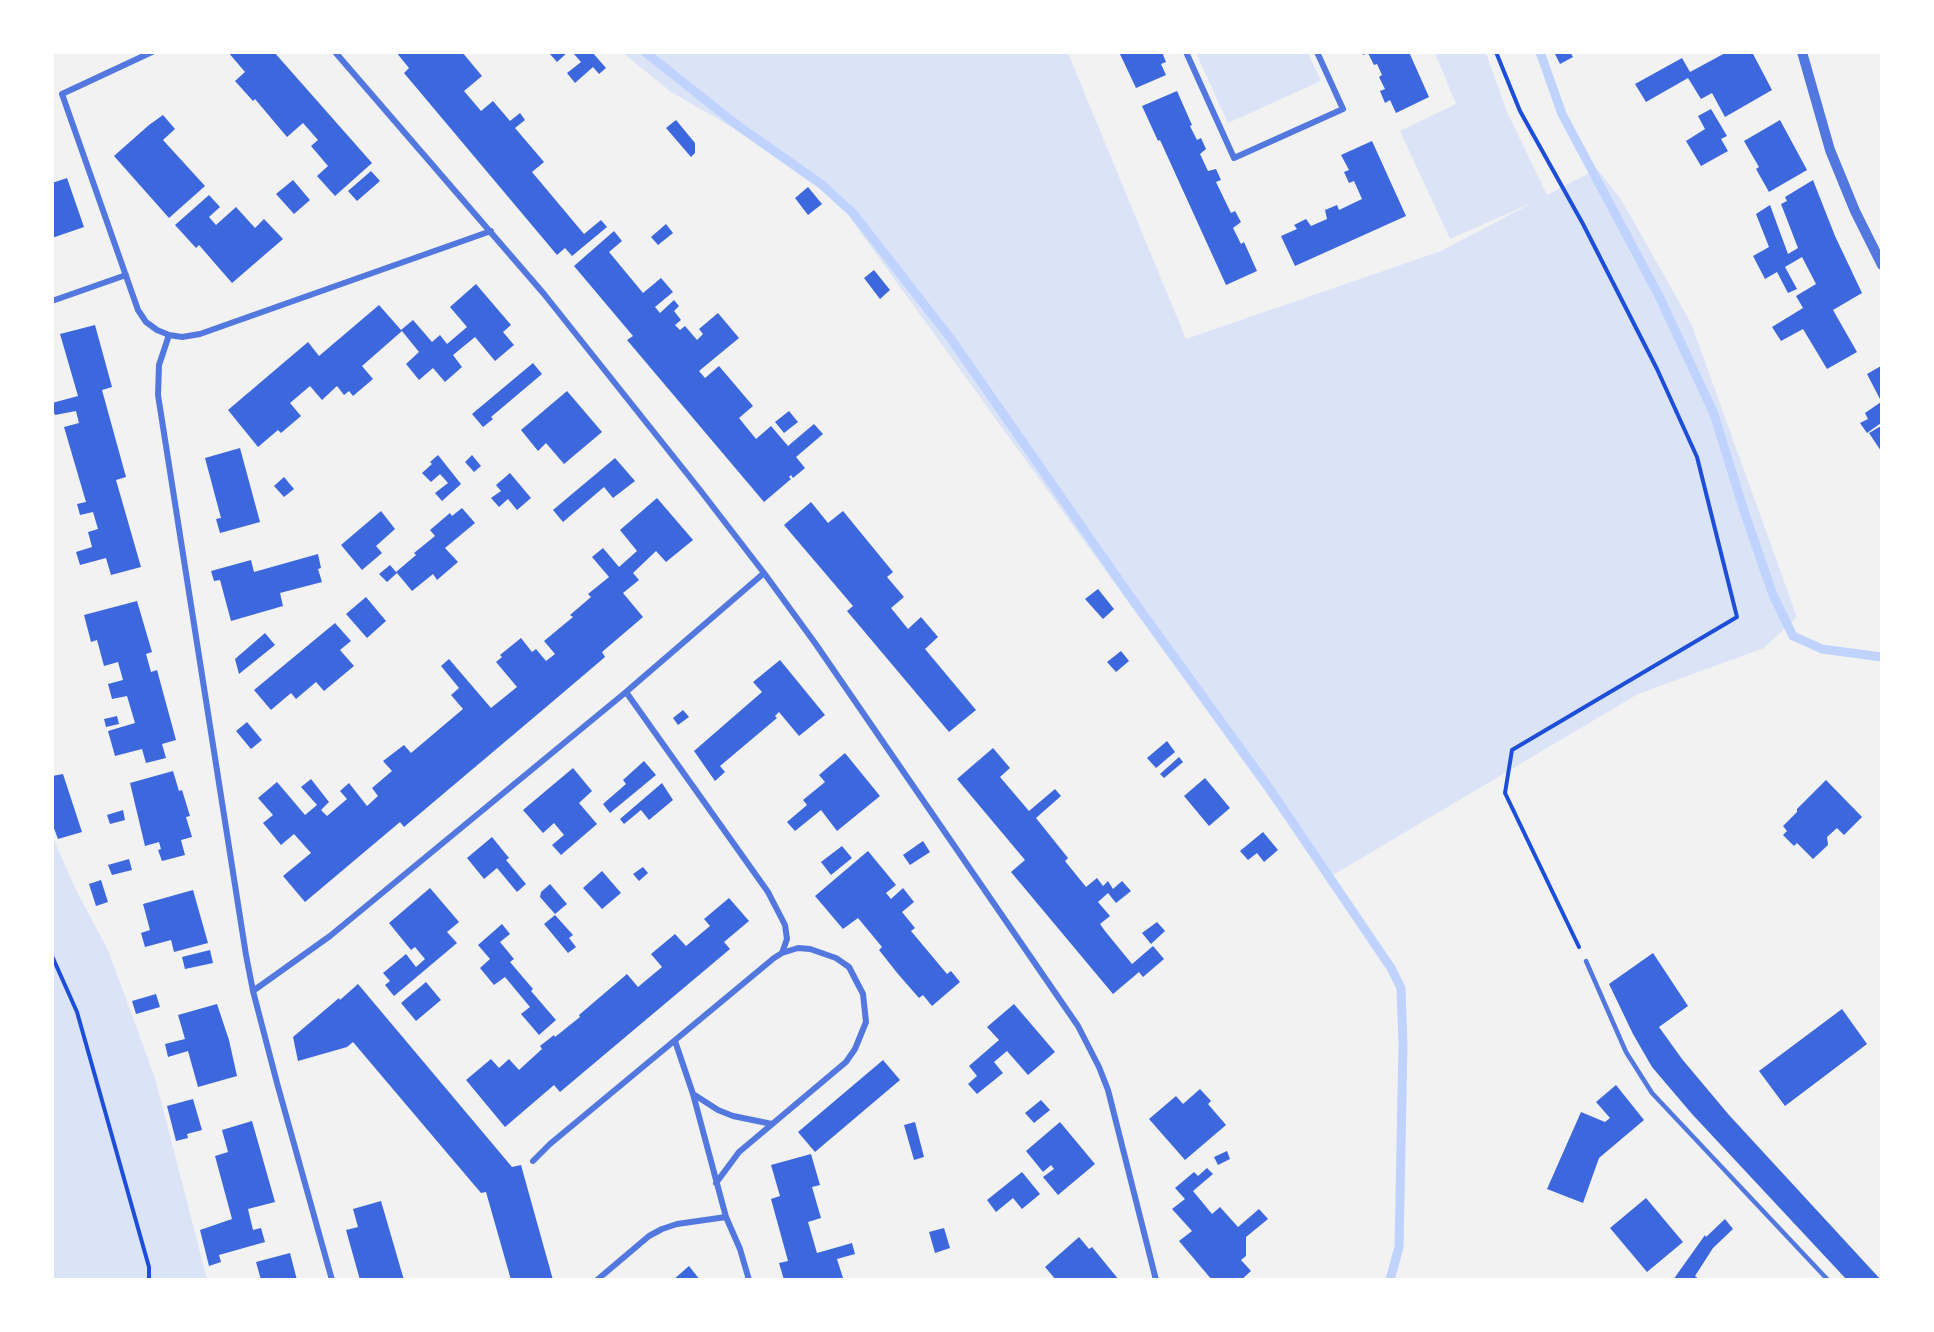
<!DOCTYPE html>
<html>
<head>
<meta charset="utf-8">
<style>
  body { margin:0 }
  #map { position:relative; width:1934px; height:1332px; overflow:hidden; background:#f2f2f2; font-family:Literata,serif }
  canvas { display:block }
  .frame { position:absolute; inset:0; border:54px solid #fff; pointer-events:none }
</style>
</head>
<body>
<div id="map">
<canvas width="1934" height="1332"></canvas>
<div class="frame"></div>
</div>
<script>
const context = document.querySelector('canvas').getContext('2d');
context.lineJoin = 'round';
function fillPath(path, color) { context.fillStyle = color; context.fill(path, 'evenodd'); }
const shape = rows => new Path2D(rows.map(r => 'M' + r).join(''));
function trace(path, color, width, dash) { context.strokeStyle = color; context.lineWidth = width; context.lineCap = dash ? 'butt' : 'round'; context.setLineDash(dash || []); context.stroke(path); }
fillPath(shape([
  [623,53,1068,53,1186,339,1441,251,1534,202,1450,239,1400,131,1456,104,1435,53,1486,53,1507,112,1547,195,1597,169,1621,199,1691,323,1797,617,1764,648,1638,694,1328,878,822,179,671,92],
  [1196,53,1308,53,1321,81,1228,123],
  [52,835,75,888,108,950,155,1078,207,1279,53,1279]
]), '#dbe4f7');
trace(shape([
  [645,52,737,125,821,184,853,213,951,339,1130,596,1269,788,1391,968,1401,988,1403,1045,1399,1247,1390,1280],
  [1540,52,1562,114,1659,296,1714,414,1744,511,1773,595,1793,636,1822,649,1882,657]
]), '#bfd3fe', 9);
fillPath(shape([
  [228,52,274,52,372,163,335,196,317,176,328,166,311,146,318,140,303,123,287,137,255,99,253,101,235,81,245,72],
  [396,52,462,52,482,76,464,91,481,111,493,101,510,121,520,113,525,120,515,128,544,162,532,172,584,234,601,220,607,227,572,256,565,248,557,255,404,73,409,68],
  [551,52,568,52,557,62,550,54],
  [576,52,592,52,606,68,599,74,593,67,575,83,567,73,581,62,574,54],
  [1119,52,1162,52,1166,62,1161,64,1166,75,1136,88],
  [1362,52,1409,52,1429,97,1396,113,1390,100,1385,103,1380,91,1385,89,1379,77,1382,75,1377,64,1374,65,1368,53,1363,55],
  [1554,52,1570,52,1573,57,1560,64],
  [1727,52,1752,52,1772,90,1725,117,1712,93,1701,99,1688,78,1646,102,1635,84,1682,58,1690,72],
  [1177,91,1192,125,1190,126,1197,140,1201,138,1206,149,1200,154,1208,171,1216,169,1221,180,1216,182,1231,213,1235,211,1241,222,1233,228,1241,244,1244,242,1257,271,1226,285,1160,140,1158,141,1142,106],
  [1711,109,1727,136,1721,139,1728,151,1701,166,1686,141,1705,129,1698,116],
  [163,115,175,129,163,140,205,186,169,218,114,156,149,125],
  [676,120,695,143,695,153,691,157,666,128],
  [1780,120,1807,170,1769,192,1756,169,1759,167,1744,141],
  [1372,141,1406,216,1295,266,1281,236,1297,229,1294,225,1306,219,1311,226,1327,219,1325,210,1337,205,1339,210,1362,199,1354,181,1349,183,1344,172,1349,170,1341,155],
  [371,171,380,181,357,201,348,191],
  [67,178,84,227,52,238,52,183],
  [293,180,310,200,294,214,276,194],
  [1813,180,1835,236,1862,293,1833,310,1857,352,1827,369,1803,329,1781,341,1772,327,1803,308,1796,296,1816,284,1802,257,1785,267,1797,289,1788,293,1777,272,1765,279,1753,256,1769,247,1756,214,1770,205,1788,254,1798,248,1781,204,1787,201,1785,197],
  [808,187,822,204,808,215,795,198],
  [209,195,220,207,209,217,216,225,236,207,255,228,264,219,283,239,232,283,199,245,196,248,175,225],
  [666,224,673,233,658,245,651,237],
  [614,231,622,241,609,252,643,293,661,278,673,292,655,307,660,313,674,300,679,306,674,311,681,320,675,325,680,330,685,326,697,340,703,334,699,329,718,313,739,338,699,371,705,378,719,366,753,406,739,418,756,439,771,426,788,446,814,424,823,434,796,457,805,468,793,478,791,475,789,477,791,479,764,502,627,340,633,336,574,266],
  [874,270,890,290,880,299,864,278],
  [476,284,511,325,503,332,514,345,495,361,475,337,453,355,462,367,445,382,433,368,419,380,406,364,419,352,402,331,362,366,373,379,353,396,349,391,344,395,337,386,322,400,310,386,290,403,301,416,281,433,278,430,258,447,228,410,308,342,319,356,379,305,401,330,413,320,432,342,440,335,447,344,467,327,450,307],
  [95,325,112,387,102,390,126,477,116,480,141,567,111,575,106,558,80,565,76,552,92,547,88,532,98,529,93,512,80,515,77,504,86,502,64,427,79,423,76,411,55,415,52,407,52,403,78,396,60,334],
  [533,363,542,374,491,417,493,419,483,427,472,414],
  [1881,366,1881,401,1867,374],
  [567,391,602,432,564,464,546,443,538,451,521,430],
  [1881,402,1881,423,1867,433,1860,423,1868,419,1865,413],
  [789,411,798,422,784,433,775,422],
  [1881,426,1881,451,1869,433],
  [240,448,260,522,220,533,216,519,221,518,205,458],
  [438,455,461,484,442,501,435,493,448,483,440,474,431,482,422,473,432,464,430,462],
  [472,455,481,466,474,472,465,462],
  [615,458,635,481,613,498,604,487,563,522,553,510],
  [510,473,531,498,517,510,508,499,499,507,491,498,501,491,496,485],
  [284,477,294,489,284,497,274,486],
  [657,498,693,540,666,562,656,551,633,573,639,580,623,593,643,617,602,652,605,657,545,708,404,827,400,822,305,902,283,876,311,853,294,834,281,845,263,823,273,815,258,798,277,782,305,815,317,805,301,787,311,779,329,802,321,810,327,816,347,799,340,791,349,783,367,806,378,796,372,788,392,771,383,761,404,745,411,753,463,709,451,695,459,688,441,666,449,659,491,708,517,687,496,662,502,657,500,655,521,638,532,652,536,649,546,661,555,654,544,641,573,617,570,615,591,597,588,594,609,577,592,557,603,548,619,567,637,551,620,530],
  [811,502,828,523,843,511,893,572,887,577,904,597,891,608,908,629,921,617,938,637,925,649,976,710,949,732,847,611,853,606,784,525],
  [462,508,475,523,445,548,458,562,437,580,433,574,412,591,397,573,387,582,379,574,390,565,396,572,416,555,414,553,435,536,430,530,450,513,452,516],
  [381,511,395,529,376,546,382,553,362,570,341,545],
  [318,554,321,568,318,569,322,582,280,593,283,606,231,621,220,580,214,581,211,571,251,560,254,572],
  [1098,589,1114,609,1103,619,1085,599],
  [366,597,386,621,367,638,346,614],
  [137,601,152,652,146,654,151,672,157,670,176,740,162,744,166,758,146,763,142,749,115,756,108,731,135,723,127,696,112,699,108,684,123,680,118,662,104,666,97,640,91,642,84,615],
  [335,623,351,641,340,650,354,666,324,691,316,682,296,699,291,693,271,710,254,690],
  [265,633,275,645,239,674,235,659],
  [1121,651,1129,661,1116,672,1107,662],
  [780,660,825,715,799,736,779,712,775,716,777,718,720,766,725,772,715,781,694,751,762,692,753,682],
  [683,710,689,717,678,725,673,718],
  [117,716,119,724,106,727,104,719],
  [247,722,262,740,251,749,236,731],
  [1167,741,1175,752,1156,768,1147,758],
  [993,748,1010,768,1000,777,1029,811,1055,789,1061,796,1036,818,1068,858,1065,861,1086,887,1097,878,1103,886,1108,881,1113,889,1122,881,1131,891,1116,903,1108,893,1098,902,1110,916,1100,924,1105,931,1132,964,1153,946,1164,959,1143,977,1139,972,1113,994,1011,872,1025,860,957,779],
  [845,753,880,796,837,831,821,810,795,831,787,822,807,805,803,800,825,782,819,775],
  [1179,757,1183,762,1164,778,1160,774],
  [644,761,656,775,610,813,603,804,626,784,623,780],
  [573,768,592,791,579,803,597,824,561,855,552,845,564,835,554,823,543,833,523,810],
  [173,771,179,791,182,790,190,816,186,817,192,837,181,840,185,855,162,861,158,850,161,849,159,842,145,846,130,783],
  [63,774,82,832,58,839,52,823,52,776],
  [1205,778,1230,808,1209,826,1184,796],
  [1826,780,1862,817,1844,835,1837,828,1827,837,1828,845,1813,859,1797,843,1794,846,1783,835,1787,831,1783,826,1797,812,1797,809],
  [662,783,673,800,649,820,641,810,624,824,620,819],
  [123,810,125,820,110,824,107,815],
  [1263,832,1278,850,1264,862,1257,853,1248,860,1240,851],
  [492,837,509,858,506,860,526,884,517,892,497,868,484,879,467,858],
  [923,841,930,852,910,865,903,855],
  [842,846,852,858,831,875,821,862],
  [868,851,896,885,886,893,891,899,903,888,914,902,902,912,915,928,911,931,947,974,951,971,960,982,932,1006,923,995,919,998,898,974,879,950,882,947,858,918,843,929,815,896],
  [129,859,132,870,112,875,108,865],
  [643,867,648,873,639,881,633,874],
  [602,871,621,893,602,909,583,888],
  [101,880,108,902,96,906,89,884],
  [550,884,567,904,555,914,540,897,541,892],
  [430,888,459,922,447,932,457,943,394,996,385,985,390,981,383,973,406,954,416,967,425,959,415,947,411,950,389,923],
  [193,890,208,943,174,952,171,940,145,947,141,933,150,930,143,904],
  [729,898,749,921,724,942,730,949,560,1092,554,1085,505,1127,466,1080,491,1059,499,1068,509,1059,519,1070,542,1049,540,1046,554,1035,555,1037,580,1017,579,1015,627,974,638,987,662,967,651,954,675,934,686,946,710,926,704,919],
  [555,915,573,935,569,938,576,947,568,953,544,924],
  [1157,922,1165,931,1151,944,1142,933],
  [502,924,510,934,500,942,514,959,510,962,533,989,531,991,556,1020,539,1035,521,1014,530,1007,505,977,494,985,480,968,490,959,478,945],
  [210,950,213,963,185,969,182,957],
  [1653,953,1688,1006,1659,1027,1682,1059,1729,1115,1881,1280,1847,1280,1692,1114,1652,1067,1633,1034,1609,984],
  [426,982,441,1000,416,1021,401,1003],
  [358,984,512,1167,521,1165,553,1280,511,1280,486,1192,481,1193,353,1042,347,1047,298,1061,293,1037,339,998,340,1000],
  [156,994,160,1007,136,1014,132,1001],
  [217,1004,229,1040,237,1076,198,1087,188,1051,168,1057,165,1044,185,1039,178,1015],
  [1014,1004,1055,1052,1028,1075,1007,1051,994,1062,1003,1073,977,1094,968,1084,977,1076,969,1066,999,1040,987,1027],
  [1842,1009,1867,1044,1785,1106,1759,1071],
  [883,1060,900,1080,815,1152,798,1132],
  [1616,1085,1644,1120,1599,1158,1583,1203,1547,1189,1581,1112,1605,1122,1610,1118,1596,1102],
  [1200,1089,1211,1101,1208,1104,1226,1125,1185,1160,1149,1119,1176,1096,1183,1104],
  [193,1099,202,1130,187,1134,188,1138,176,1141,167,1106],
  [1041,1100,1050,1110,1034,1123,1025,1113],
  [252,1121,275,1202,248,1209,253,1230,261,1228,265,1242,219,1255,221,1262,209,1266,200,1230,232,1219,215,1156,228,1152,222,1130],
  [915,1122,924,1157,914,1160,904,1125],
  [1060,1122,1095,1164,1058,1195,1043,1177,1054,1169,1051,1165,1043,1172,1026,1151],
  [1227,1151,1230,1159,1218,1165,1214,1157],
  [811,1154,820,1185,812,1187,821,1218,808,1222,817,1253,852,1243,855,1254,837,1259,843,1278,837,1280,784,1280,779,1263,788,1261,771,1199,780,1196,771,1165],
  [1207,1168,1213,1174,1193,1191,1212,1214,1220,1207,1238,1227,1259,1209,1268,1219,1246,1237,1246,1256,1241,1260,1251,1271,1241,1280,1212,1280,1179,1241,1192,1231,1172,1209,1185,1199,1175,1188,1194,1172,1198,1176],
  [1022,1172,1040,1194,1022,1209,1013,1198,996,1212,987,1200],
  [1646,1198,1683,1242,1647,1272,1610,1228],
  [381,1201,404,1280,360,1280,346,1230,358,1227,353,1209],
  [1725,1219,1733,1229,1713,1248,1695,1276,1700,1280,1673,1280,1705,1235,1706,1237],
  [944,1228,950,1248,935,1253,929,1232],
  [1079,1237,1089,1249,1092,1247,1119,1280,1056,1280,1045,1267],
  [290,1253,297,1280,261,1280,256,1262],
  [689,1266,700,1280,673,1280]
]), '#3d67dc');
trace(shape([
  [1496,52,1520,111,1583,224,1657,369,1697,457,1737,617,1512,750,1505,793,1579,947],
  [52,956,77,1012,149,1267,149,1280]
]), '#1d4ed8', 4);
trace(shape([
  [1586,961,1626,1052,1652,1093,1828,1280]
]), '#5277de', 4.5);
trace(shape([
  [152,52,62,94,138,310,146,322,157,330,169,335,182,337,200,334,491,231],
  [335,52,544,294,700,490,764,573,815,643,1078,1026,1099,1067,1108,1090,1156,1280],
  [1186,52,1234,158,1343,109,1317,52],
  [52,301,126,275],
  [169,335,159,365,158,395,246,955,253,991,277,1083,332,1280],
  [626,692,768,892,785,925,787,939,782,953],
  [253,991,330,936,626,692,764,573],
  [675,1041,693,1094,726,1217,740,1249,749,1280],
  [693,1094,718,1110,733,1116,772,1124],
  [533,1161,550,1144,774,958,782,953,798,948,810,949,836,958,849,967,863,994,866,1022,855,1049,846,1062,739,1152,716,1183],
  [597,1280,649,1236,662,1229,677,1224,726,1217]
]), '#5277de', 6);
trace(shape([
  [1802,52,1830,150,1855,211,1882,265]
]), '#5277de', 10);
</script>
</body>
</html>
